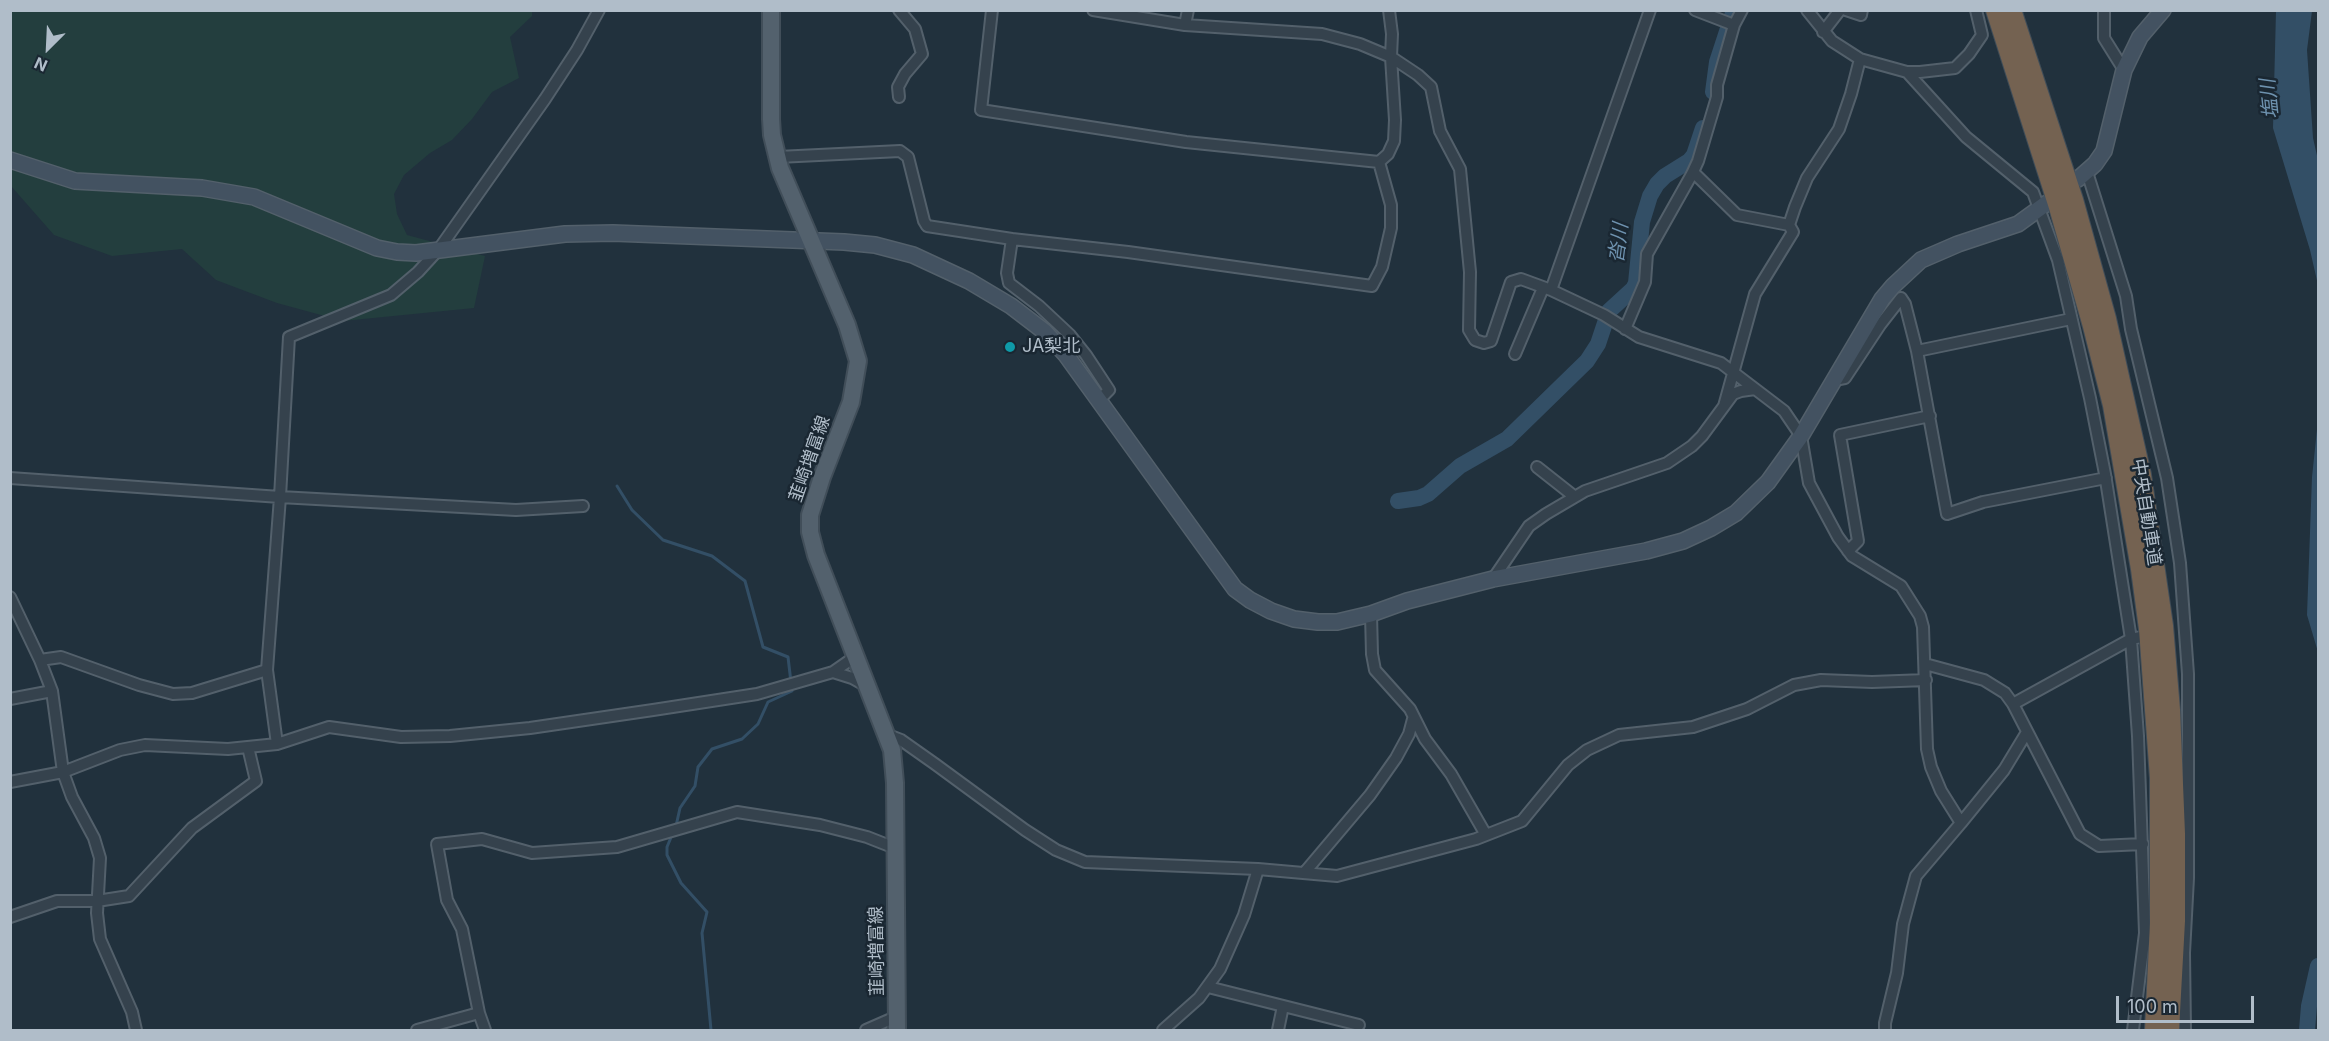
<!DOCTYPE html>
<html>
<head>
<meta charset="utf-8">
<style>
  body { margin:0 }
  #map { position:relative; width:2329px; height:1041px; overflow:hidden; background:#21313d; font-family:Inter,sans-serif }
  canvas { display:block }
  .frame { position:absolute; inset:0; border:12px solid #b0bdc9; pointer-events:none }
  .north { position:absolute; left:18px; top:18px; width:60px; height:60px; -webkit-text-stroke:4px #1a2732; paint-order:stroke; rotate:204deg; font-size:16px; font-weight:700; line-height:24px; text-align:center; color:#b0bdc9 }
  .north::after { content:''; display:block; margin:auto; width:21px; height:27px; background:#b0bdc9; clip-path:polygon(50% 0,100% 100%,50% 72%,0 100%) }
  .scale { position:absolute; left:2116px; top:996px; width:138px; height:27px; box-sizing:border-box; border:3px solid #b0bdc9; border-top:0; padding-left:8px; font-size:18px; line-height:21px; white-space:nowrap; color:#b0bdc9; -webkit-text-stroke:4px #1a2732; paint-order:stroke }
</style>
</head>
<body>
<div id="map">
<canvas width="2329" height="1041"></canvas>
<div class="frame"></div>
<div class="north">N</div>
<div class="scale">100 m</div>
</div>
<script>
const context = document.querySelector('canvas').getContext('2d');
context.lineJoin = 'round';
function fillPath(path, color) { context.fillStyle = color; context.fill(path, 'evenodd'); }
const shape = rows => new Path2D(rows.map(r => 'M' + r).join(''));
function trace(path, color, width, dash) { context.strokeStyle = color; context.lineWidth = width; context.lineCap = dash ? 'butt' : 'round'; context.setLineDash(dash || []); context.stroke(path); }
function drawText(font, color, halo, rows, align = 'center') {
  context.font = font + ' Inter,"Noto Sans JP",sans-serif'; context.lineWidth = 5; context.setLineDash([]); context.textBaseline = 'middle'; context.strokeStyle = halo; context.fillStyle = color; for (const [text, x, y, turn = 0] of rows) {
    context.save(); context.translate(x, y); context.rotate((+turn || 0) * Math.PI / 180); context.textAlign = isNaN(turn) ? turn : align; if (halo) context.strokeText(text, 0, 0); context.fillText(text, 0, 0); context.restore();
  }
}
fillPath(shape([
  [10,11,532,11,532,16,510,37,519,78,492,92,472,119,452,140,430,153,404,175,394,194,397,214,407,235,485,256,474,308,343,321,277,303,216,280,182,249,112,256,54,235,11,186]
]), '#233e3e');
fillPath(shape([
  [2276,11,2312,11,2307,50,2313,138,2318,160,2318,285,2310,250,2273,128],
  [2318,420,2318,652,2307,615,2312,477]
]), '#334f66');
trace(shape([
  [617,486,632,510,663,540,712,556,745,581,763,647,788,657,792,691,768,702,758,724,742,739,712,749,698,767,695,786,680,808,676,826],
  [672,835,667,847,667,855,681,883,707,912,702,933,711,1030]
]), '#334f66', 3);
trace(shape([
  [1713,92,1717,62,1734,10],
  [1398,501,1419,498,1428,494,1460,466,1507,439,1587,361,1598,344,1609,311,1633,289,1636,283,1642,222,1650,196,1657,184,1665,176,1689,161,1694,155,1703,128],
  [2307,1030,2309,1006,2318,966]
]), '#334f66', 16);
const street = shape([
  [899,10,915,29,922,54,905,74,898,87,899,97],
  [992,10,981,110,1186,142,1379,162],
  [1093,10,1185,25,1322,34,1360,44,1391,57,1418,75,1431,87,1440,131,1460,169,1470,272,1469,330,1475,340,1484,343,1491,341,1511,282,1521,279,1551,290,1604,315,1639,337,1721,363,1784,411,1801,436,1809,483,1838,537,1852,556,1901,586,1920,616,1923,627,1927,749,1931,767,1941,791,1961,823,1916,876,1903,924,1897,973,1885,1023,1885,1030],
  [1695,10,1734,25],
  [1807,10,1832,41,1860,59,1907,72,1920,72,1955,68,1969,54,1982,35,1976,10],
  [1846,10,1861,15,1862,10],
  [2104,10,2104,38,2124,70],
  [1185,25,1188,10],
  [1823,32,1840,10],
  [1907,72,1966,137,2033,192,2058,260,2090,398,2105,474,2131,639,2138,736,2145,933,2133,1030],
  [778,157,900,151,908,157,924,221,927,226,1012,239],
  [1693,172,1737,215,1789,225],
  [2087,172,2126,296,2131,329,2167,478,2180,563,2188,674,2188,878,2184,953,2185,1030],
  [1551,290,1650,10],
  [1625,329,1645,282,1647,254,1692,174,1698,161,1717,97,1717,85,1734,25,1742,10],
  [1917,351,2071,319],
  [1515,354,1543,288],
  [1834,380,1845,378,1880,325,1901,298,1905,304,1917,351,1947,514,1983,502,2106,478],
  [1099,400,1109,390,1086,355,1070,335,1039,306,1009,283,1007,273,1012,239,1128,252,1372,286,1382,267,1391,228,1391,205,1379,162,1388,154,1394,141,1395,120,1391,57,1392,34,1389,10],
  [1724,406,1755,294,1793,232,1789,225,1795,207,1807,178,1839,129,1851,94,1860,59],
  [1537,467,1575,497],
  [10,478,280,497,516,510,583,506],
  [1848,551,1858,541,1840,435,1930,416],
  [1493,579,1529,526,1546,514,1585,491,1667,463,1692,446,1702,436,1733,394,1741,391,1755,389],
  [10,597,40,660,52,691,63,772,72,797,94,838,100,858,97,913,100,939,132,1012,136,1030],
  [1371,614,1372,654,1375,670,1410,709,1425,739,1451,774,1486,835],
  [40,660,61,657,139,685,173,694,192,693,267,670],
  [1925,664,1984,680,2005,693,2013,704,2131,639,2141,637],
  [833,672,852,678,868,687],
  [10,699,52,691],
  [2013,704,2080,834,2099,846,2143,844],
  [888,735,901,740,935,764,1025,830,1056,850,1085,862,1258,869,1337,876,1476,839,1522,821,1568,765,1587,750,1619,735,1693,727,1747,709,1794,685,1821,680,1872,682,1926,680],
  [277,744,267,670,280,497,289,337,391,295,418,272,439,249,545,99,577,50,599,10],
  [10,782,63,772,120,750,145,745,228,749,277,744,329,727,401,737,450,736,530,728,653,710,757,694,833,672,856,656],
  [1961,823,2004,770,2027,732],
  [1305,872,1370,795,1396,758,1409,734,1413,719],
  [10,917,57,901,97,901,129,896,192,828,256,781,248,747],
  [1208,987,1359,1025],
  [479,1013,462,929,447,900,437,844,482,839,532,853,617,847,737,812,820,825,867,837,895,848],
  [417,1030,479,1013,485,1030],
  [866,1030,898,1016],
  [1163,1030,1199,998,1220,969,1244,915,1258,869],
  [1278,1030,1283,1006]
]);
const secondary = shape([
  [10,160,75,181,202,188,254,197,377,248,397,252,416,253,565,234,613,233,844,242,875,245,913,255,969,281,1011,306,1045,332,1066,355,1235,589,1250,600,1271,611,1294,619,1318,622,1337,622,1371,614,1407,601,1493,579,1646,551,1683,541,1711,528,1736,513,1768,482,1801,436,1882,299,1893,286,1921,260,1958,244,2018,224,2047,203],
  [2078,179,2095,164,2104,151,2124,70,2140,37,2163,10]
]);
const primary = shape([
  [771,10,771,119,772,135,780,168,847,325,858,361,851,402,822,477,810,515,810,532,816,555,892,750,895,783,897,1030]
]);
const highway = shape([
  [1996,10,2059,207,2093,326,2113,405,2141,569,2149,629,2160,778,2160,923,2155,1030],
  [2011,10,2073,200,2106,319,2141,475,2163,626,2170,710,2175,834,2175,921,2169,1030]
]);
trace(street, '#53606b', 14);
trace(secondary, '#53606b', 18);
trace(primary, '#414e59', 20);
trace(highway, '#404d58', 22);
trace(street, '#35424d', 10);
trace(secondary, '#435261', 15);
trace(primary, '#53616d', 16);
trace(highway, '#746251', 20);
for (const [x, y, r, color] of [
  [1010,347,6,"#0f9aa8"]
]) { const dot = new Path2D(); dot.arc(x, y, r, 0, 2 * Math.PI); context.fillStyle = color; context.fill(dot); trace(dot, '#1a2732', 2); }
drawText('18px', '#b0bdc9', '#1a2732', [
  ["JA梨北",1022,347]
], 'left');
drawText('18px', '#b0bdc9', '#1a2732', [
  ["韮崎増富線",810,459,-71],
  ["中央自動車道",2146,512,81],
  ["韮崎増富線",877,951,-91]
]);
drawText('italic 20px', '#6e92af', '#1a2732', [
  ["塩川",2270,99,-96],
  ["沓川",1619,243,-83]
]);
</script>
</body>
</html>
